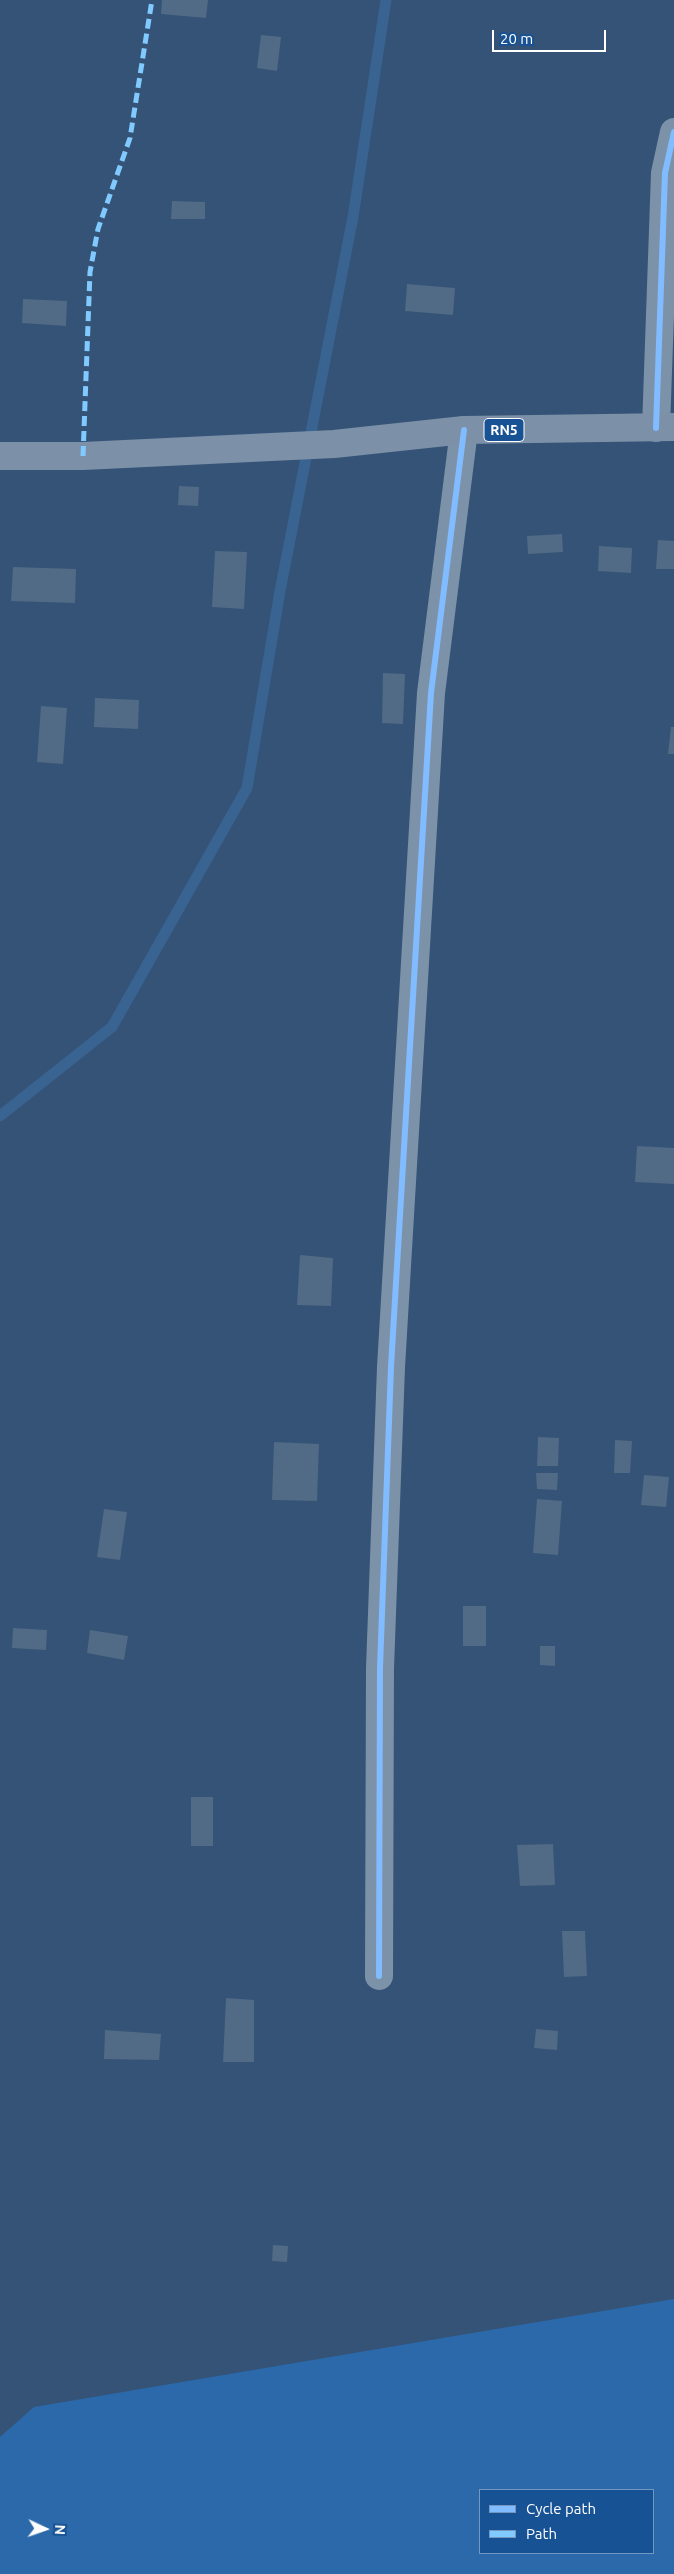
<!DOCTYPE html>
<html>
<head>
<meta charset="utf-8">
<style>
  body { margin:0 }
  #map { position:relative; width:674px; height:2574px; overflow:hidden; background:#345377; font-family:Ubuntu,sans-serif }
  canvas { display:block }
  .legend { position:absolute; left:479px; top:2489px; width:175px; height:65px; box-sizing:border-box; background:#175294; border:1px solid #7497bf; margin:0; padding:6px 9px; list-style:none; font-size:15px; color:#fff }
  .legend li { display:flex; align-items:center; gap:10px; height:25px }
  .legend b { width:25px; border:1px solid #7497bf }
  .north { position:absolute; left:20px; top:2504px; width:50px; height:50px; -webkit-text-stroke:4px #175294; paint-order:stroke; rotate:93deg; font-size:14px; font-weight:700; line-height:20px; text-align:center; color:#fff }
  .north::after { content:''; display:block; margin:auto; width:18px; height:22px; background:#fff; clip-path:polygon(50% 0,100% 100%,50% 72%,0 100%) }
  .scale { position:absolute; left:492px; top:30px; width:114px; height:22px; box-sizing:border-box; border:2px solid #fff; border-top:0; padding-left:6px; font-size:15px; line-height:18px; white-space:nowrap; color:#fff; -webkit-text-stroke:4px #175294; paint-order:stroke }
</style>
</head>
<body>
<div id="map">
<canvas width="674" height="2574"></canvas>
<ul class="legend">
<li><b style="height:6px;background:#80bcff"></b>Cycle path</li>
<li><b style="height:6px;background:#80caff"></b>Path</li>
</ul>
<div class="north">N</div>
<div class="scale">20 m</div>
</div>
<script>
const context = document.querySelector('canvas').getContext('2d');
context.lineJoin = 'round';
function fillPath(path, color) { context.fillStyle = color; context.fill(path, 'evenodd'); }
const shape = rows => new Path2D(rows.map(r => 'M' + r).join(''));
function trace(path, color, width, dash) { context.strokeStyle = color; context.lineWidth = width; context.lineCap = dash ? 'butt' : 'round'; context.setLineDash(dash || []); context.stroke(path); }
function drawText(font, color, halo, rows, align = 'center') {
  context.font = font + ' Ubuntu,sans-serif'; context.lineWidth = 4.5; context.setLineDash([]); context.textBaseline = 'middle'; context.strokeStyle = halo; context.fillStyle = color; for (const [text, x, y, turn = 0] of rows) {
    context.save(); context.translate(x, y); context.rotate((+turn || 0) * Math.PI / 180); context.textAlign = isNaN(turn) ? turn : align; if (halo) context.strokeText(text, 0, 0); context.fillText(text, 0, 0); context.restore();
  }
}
fillPath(shape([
  [674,2299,674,2574,0,2574,0,2437,34,2407],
  [653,2490,653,2553,480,2553,480,2490]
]), '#2b69aa');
trace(shape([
  [0,1116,112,1027,247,788,280,591,353,217,386,0]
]), '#396391', 11);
fillPath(shape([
  [162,0,208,0,206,18,161,14],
  [261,35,281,37,277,71,257,68],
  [172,201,205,202,205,219,171,219],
  [407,284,455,288,453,315,405,311],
  [23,299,67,301,66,326,22,323],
  [179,486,199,487,198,506,178,505],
  [562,534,563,552,528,554,527,536],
  [658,540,674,541,674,569,656,569],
  [599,546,632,548,631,573,598,571],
  [215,551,247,552,244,609,212,607],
  [13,567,76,569,75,603,11,601],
  [383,673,405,674,403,724,382,723],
  [95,698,139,700,138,729,94,727],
  [41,706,67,708,63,764,37,762],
  [671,727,674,727,674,754,668,754],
  [637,1146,674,1148,674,1184,635,1182],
  [300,1255,333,1258,331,1306,297,1305],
  [538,1437,559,1438,558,1466,537,1466],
  [615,1440,632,1441,630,1473,614,1473],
  [274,1442,319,1444,317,1501,272,1500],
  [536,1473,558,1473,557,1490,537,1489],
  [644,1475,669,1477,666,1507,641,1505],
  [537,1499,562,1501,558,1555,533,1553],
  [104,1509,127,1512,120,1560,97,1557],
  [463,1606,486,1606,486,1646,463,1646],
  [13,1628,47,1630,46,1650,12,1648],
  [90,1630,128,1636,124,1660,87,1653],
  [540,1646,555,1646,555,1666,540,1665],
  [191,1797,213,1797,213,1846,191,1846],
  [553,1844,555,1885,520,1886,517,1845],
  [562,1931,585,1931,587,1976,564,1977],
  [226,1998,254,2000,254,2062,223,2062],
  [536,2029,558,2031,557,2050,534,2048],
  [105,2030,161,2034,159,2060,104,2059],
  [273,2245,288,2246,287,2262,272,2261]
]), '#516a86');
trace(shape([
  [656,428,665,173,674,132],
  [379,1976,380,1668,391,1367,431,693,464,430]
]), '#7c92a9', 28);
trace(shape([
  [0,456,83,456,334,444,464,430,674,427]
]), '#7c90a8', 28);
trace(shape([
  [83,456,90,272,98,229,130,138,152,0]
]), '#80caff', 5, [10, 5]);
trace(shape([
  [656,428,665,173,674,132],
  [379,1976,380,1668,391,1367,431,693,464,430]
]), '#80bcff', 6);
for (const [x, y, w] of [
  [504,430,40]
]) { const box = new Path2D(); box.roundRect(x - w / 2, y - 11.5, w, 23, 4); context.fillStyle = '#175294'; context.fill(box); trace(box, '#fff', 1); }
drawText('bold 14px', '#fff', null, [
  ["RN5",504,430]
]);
</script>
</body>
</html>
